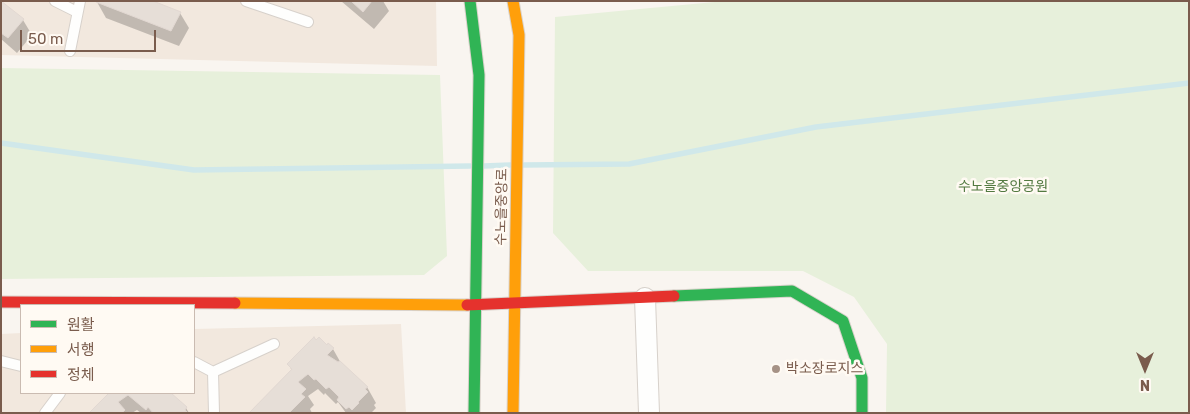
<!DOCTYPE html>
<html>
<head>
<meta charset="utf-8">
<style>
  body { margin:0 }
  #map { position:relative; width:1190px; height:414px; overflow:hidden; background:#f9f5f0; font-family:Rubik,"Noto Sans KR",sans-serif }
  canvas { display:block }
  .frame { position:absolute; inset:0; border:2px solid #7a5c4d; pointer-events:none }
  .legend { position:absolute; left:20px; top:304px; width:175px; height:90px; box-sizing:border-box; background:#fffaf3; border:1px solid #cabbb1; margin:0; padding:6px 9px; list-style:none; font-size:15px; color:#7a5c4d }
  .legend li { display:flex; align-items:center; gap:10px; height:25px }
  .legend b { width:25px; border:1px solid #cabbb1 }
  .north { position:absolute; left:1120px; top:344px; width:50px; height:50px; -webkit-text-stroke:4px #fffaf3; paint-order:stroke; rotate:180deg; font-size:14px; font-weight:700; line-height:20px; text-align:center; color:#7a5c4d }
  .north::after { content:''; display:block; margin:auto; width:18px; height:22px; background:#7a5c4d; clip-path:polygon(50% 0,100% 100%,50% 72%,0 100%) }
  .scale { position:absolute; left:20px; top:30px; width:136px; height:22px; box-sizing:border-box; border:2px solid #7a5c4d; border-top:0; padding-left:6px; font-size:15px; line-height:18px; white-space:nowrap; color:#7a5c4d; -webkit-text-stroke:4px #fffaf3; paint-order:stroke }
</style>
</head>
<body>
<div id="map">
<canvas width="1190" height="414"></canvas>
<div class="frame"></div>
<ul class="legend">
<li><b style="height:6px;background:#30b455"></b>원활</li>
<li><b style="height:6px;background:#ff9f0a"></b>서행</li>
<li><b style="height:6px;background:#e5322d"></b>정체</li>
</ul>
<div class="north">N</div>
<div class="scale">50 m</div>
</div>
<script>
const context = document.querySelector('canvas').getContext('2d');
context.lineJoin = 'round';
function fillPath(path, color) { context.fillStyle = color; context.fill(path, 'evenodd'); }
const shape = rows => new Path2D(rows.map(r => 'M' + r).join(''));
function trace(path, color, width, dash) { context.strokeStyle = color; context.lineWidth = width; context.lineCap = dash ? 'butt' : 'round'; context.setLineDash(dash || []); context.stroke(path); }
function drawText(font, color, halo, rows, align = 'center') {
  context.font = font + ' Rubik,"Noto Sans KR",sans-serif'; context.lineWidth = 5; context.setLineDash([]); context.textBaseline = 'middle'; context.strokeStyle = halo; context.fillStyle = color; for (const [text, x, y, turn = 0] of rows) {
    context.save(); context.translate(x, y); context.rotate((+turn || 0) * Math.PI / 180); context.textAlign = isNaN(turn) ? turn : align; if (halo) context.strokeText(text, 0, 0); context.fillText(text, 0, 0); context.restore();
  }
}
fillPath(shape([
  [1,1,436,1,437,66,1,55],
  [401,324,406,413,1,413,1,334,21,333,21,393,194,393,194,329]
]), '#f2e8de');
fillPath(shape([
  [725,1,1189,1,1189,413,886,413,887,344,854,297,803,271,588,271,553,233,555,17],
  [1,68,440,75,447,256,424,275,1,279]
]), '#e7f0db');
fillPath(shape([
  [341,1,383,1,389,11,374,29],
  [1,2,23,20,32,35,17,53,1,39],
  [97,2,180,13,189,28,179,46,106,18],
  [328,345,333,349,342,365,367,387,376,403,374,405,376,408,371,413,346,413,338,402,336,404,325,393,324,395,318,389,308,396,314,405,310,409,312,413,250,413,292,371,289,365],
  [111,393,170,393,186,408,189,413,141,413,137,410,132,413,91,413]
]), '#0003');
trace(shape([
  [1,143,194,170,470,166],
  [524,165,629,164,816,127,1189,83],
  [484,166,510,165]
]), '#d0e8ea', 5.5);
const building = shape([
  [1,1,24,19,8,38,1,33,1,1],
  [96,1,153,1,181,12,171,31,96,2,96,1],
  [351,1,372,1,363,12,351,1],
  [314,337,316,340,319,337,327,345,328,343,334,348,327,355,338,362,340,361,368,387,365,389,368,392,358,402,359,403,352,410,349,407,346,409,337,400,339,397,329,387,326,389,316,379,314,380,308,374,298,382,306,389,301,394,305,397,289,413,249,413,292,369,287,364,314,337],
  [109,393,171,393,187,407,185,410,187,412,153,413,148,407,146,410,128,395,118,402,125,410,122,413,89,413,109,393]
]);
fillPath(building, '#e6ded7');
trace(building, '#e2d8d2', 1);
const lane = shape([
  [55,1,77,12],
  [246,1,308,22],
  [70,51,80,1],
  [1,361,21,366],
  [194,362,213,372],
  [213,372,274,344],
  [213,372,214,413],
  [45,413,60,393]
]);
const street = shape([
  [645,298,649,413]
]);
const fast = shape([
  [470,1,479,75,474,413],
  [674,296,792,291,843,321,862,378,862,413]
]);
const slow = shape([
  [513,1,519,35,513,413],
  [235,303,467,305]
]);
const jam = shape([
  [1,302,235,303],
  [467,305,674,296]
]);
trace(lane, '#d7d1cb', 12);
trace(street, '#d7d1cb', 22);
trace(fast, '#d9d2cb', 13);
trace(slow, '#d9d2cb', 13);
trace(jam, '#d9d2cb', 13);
trace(lane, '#fefefd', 10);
trace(street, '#fefefd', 20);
trace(fast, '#30b455', 11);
trace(slow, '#ff9f0a', 11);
trace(jam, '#e5322d', 11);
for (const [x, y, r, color] of [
  [776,369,5,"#a69286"]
]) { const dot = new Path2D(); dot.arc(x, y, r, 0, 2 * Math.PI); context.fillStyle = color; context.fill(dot); trace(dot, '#fffaf3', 2); }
drawText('14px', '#537a41', '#fffaf3', [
  ["수노을중앙공원",1003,187]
]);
drawText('14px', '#7a5c4d', '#fffaf3', [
  ["수노을중앙로",502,207,-89]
]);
drawText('14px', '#7a5c4d', '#fffaf3', [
  ["박소장로지스",786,369]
], 'left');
</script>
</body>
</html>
